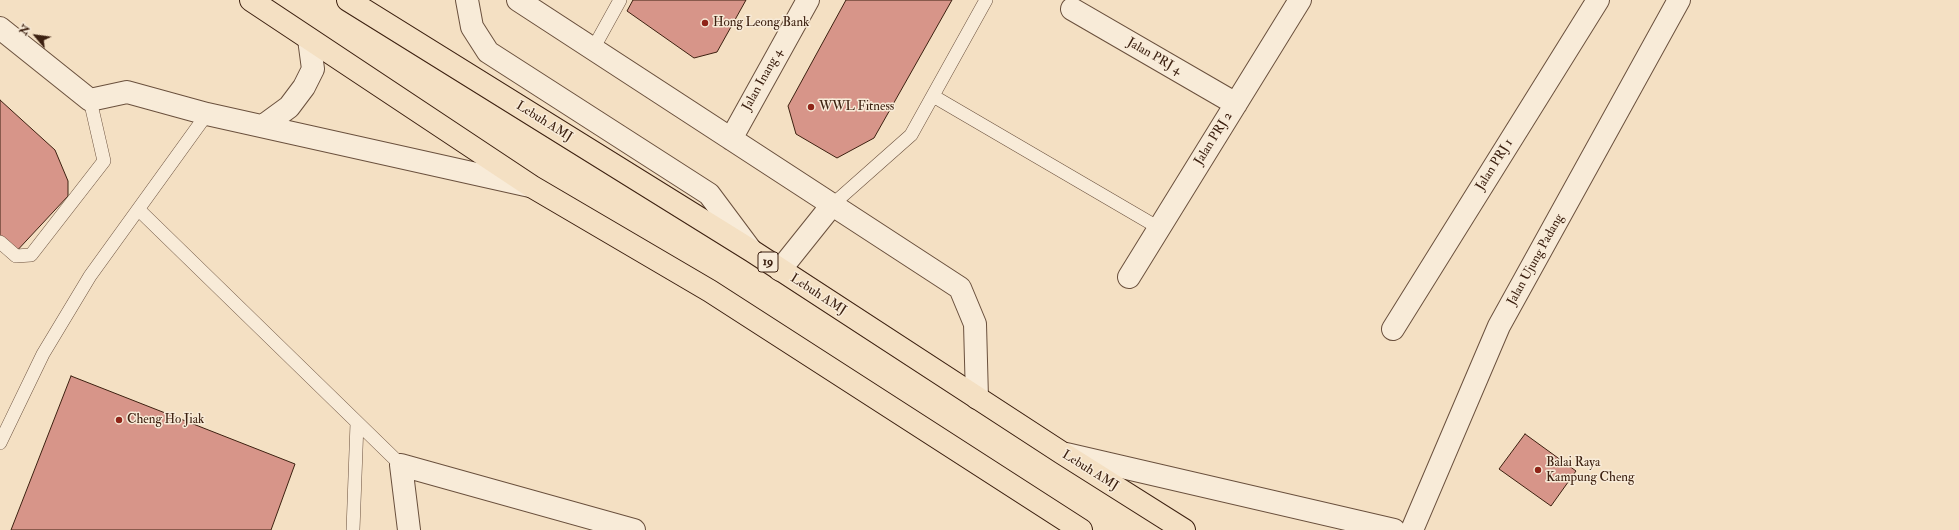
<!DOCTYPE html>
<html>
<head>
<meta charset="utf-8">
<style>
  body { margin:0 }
  #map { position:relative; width:1959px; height:530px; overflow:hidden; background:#f4e0c3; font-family:"IM FELL Double Pica",serif }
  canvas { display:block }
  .north { position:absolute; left:16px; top:16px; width:40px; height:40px; -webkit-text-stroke:3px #f8ebd8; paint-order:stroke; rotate:299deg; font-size:11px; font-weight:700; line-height:16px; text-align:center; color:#3c2010 }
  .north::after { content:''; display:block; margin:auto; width:14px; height:18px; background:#3c2010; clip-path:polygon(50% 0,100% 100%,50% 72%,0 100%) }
</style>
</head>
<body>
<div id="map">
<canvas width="1959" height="530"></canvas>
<div class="north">N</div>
</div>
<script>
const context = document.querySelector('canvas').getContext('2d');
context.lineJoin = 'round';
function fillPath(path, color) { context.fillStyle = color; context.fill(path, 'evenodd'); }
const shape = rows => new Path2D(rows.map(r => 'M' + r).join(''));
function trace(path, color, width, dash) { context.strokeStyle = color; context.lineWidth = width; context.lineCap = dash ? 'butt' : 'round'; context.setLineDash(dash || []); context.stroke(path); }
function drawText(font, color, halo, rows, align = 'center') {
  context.font = font + ' "IM FELL Double Pica",serif'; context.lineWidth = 3; context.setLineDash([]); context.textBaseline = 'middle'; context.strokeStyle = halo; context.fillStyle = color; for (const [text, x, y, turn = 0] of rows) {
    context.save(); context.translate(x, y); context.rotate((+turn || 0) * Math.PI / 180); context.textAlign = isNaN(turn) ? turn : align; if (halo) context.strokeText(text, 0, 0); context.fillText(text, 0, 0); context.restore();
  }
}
const building = shape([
  [633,0,746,0,717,52,694,58,627,11,633,0],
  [846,0,952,0,874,138,837,158,796,134,788,106,846,0],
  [0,100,55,150,68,181,68,196,13,255,0,243,0,100],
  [71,376,295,464,271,530,11,530,71,376],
  [1525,434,1576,471,1551,506,1499,469,1525,434]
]);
fillPath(building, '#d79589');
trace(building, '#3c2010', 1);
const service = shape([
  [593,49,620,0],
  [933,96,1159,228],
  [832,205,911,135,986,0],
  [139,210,401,465],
  [0,242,16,256,31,255,104,161,90,100],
  [0,443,43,354,90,276,207,114],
  [353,530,357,423]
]);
const minor = shape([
  [467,0,472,27,488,52,709,194,750,249],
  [518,0,960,288,975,324,977,398],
  [1072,9,1236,104],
  [0,28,90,100,127,92,207,114,530,186],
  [263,126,289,107,304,87,313,69,309,39],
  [731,139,808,0],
  [780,270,832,205],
  [1129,277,1300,0],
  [1393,329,1598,0],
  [1066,454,1394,530],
  [409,530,401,465,634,530],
  [1412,530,1499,326,1679,0]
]);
const trunk = shape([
  [251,0,531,186,710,291,1081,530],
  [348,0,752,251,1062,453,1184,530]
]);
trace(service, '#6a503d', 14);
trace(minor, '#6a503d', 24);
trace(trunk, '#3c2010', 24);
trace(service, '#f8ebd8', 13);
trace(minor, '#f8ebd8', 22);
trace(trunk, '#f4e0c3', 22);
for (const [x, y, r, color] of [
  [705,23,4,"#8f2418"],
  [811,107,4,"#8f2418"],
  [119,420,4,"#8f2418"],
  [1538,470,4,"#8f2418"]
]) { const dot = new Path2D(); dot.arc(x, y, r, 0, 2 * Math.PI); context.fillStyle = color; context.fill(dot); trace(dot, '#f8ebd8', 1.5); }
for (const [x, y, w] of [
  [768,262,20]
]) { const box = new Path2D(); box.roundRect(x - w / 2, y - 10, w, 20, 3); context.fillStyle = '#f8ebd8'; context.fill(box); trace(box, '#3c2010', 1); }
drawText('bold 12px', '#3c2010', null, [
  ["19",768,262]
]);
drawText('13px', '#3c2010', '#f8ebd8', [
  ["Hong Leong Bank",713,23],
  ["WWL Fitness",819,107],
  ["Cheng Ho Jiak",127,420],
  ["Balai Raya",1546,463],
  ["Kampung Cheng",1546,478]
], 'left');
drawText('13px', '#3c2010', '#f8ebd8', [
  ["Jalan PRJ 4",1154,57,30],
  ["Jalan Inang 4",763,80,-61],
  ["Lebuh AMJ",544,122,32],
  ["Jalan PRJ 2",1214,139,-58],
  ["Jalan PRJ 1",1495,165,-58],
  ["Jalan Ujung Padang",1536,260,-61],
  ["Lebuh AMJ",818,295,33],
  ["Lebuh AMJ",1090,471,32]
]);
</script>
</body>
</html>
